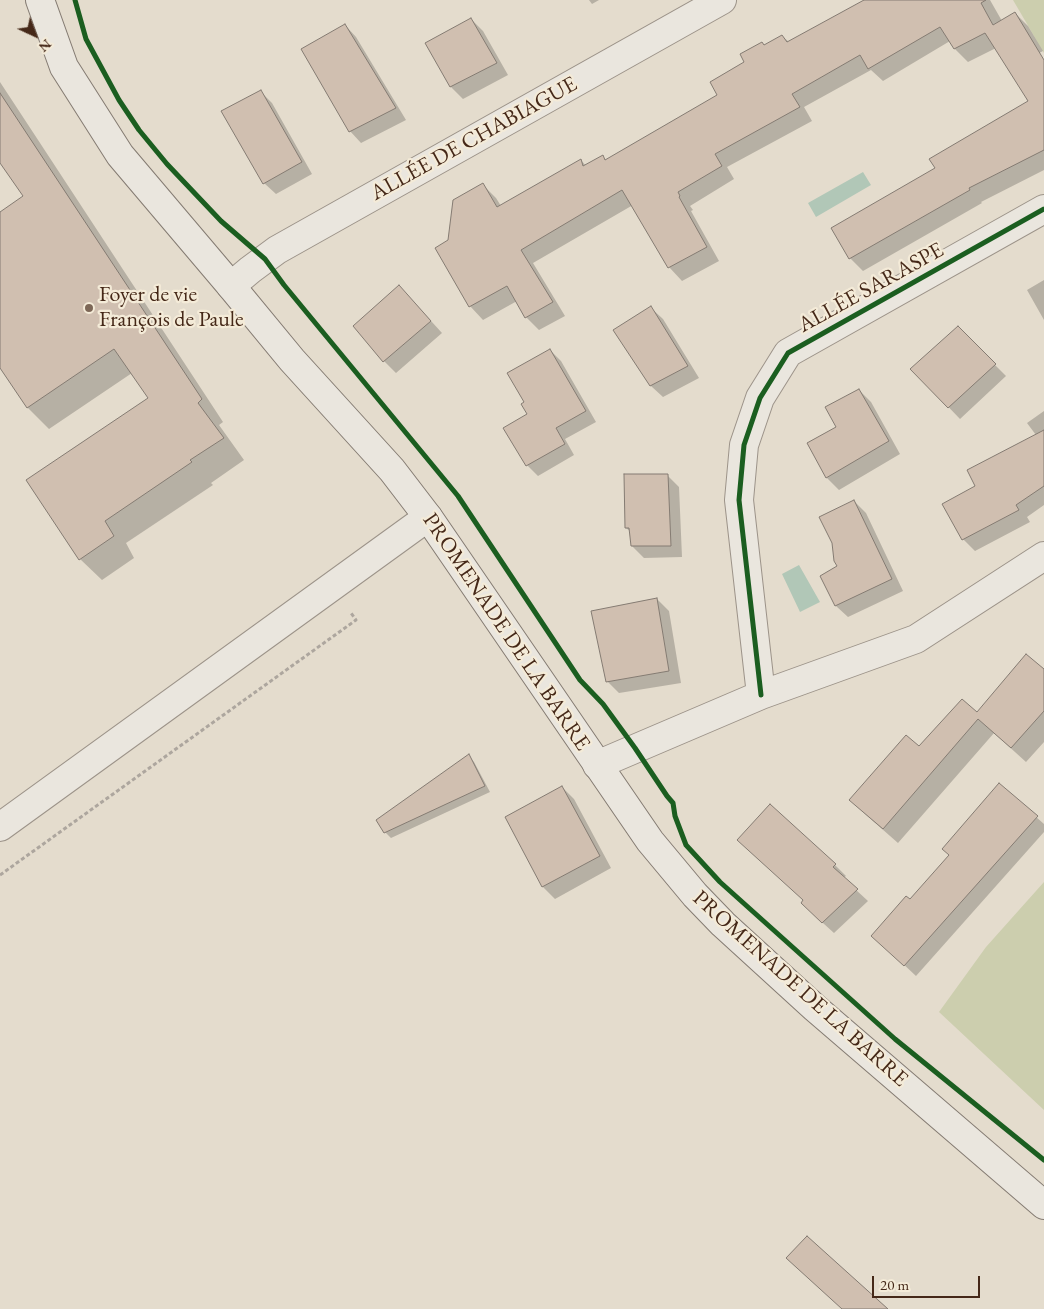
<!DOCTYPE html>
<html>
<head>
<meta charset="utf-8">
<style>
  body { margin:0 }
  #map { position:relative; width:1044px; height:1309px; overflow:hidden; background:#e4dccd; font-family:"EB Garamond",serif }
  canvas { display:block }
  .north { position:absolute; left:10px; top:10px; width:50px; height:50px; -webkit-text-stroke:4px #f4ebd8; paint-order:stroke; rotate:137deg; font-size:14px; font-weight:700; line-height:20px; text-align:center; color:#452818 }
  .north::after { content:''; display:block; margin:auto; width:18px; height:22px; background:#452818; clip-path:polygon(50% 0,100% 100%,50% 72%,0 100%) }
  .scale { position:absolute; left:872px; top:1276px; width:108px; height:22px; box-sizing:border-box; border:2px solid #452818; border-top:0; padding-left:6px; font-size:15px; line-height:18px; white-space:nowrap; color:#452818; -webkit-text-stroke:4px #f4ebd8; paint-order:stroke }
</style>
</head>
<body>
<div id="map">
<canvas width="1044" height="1309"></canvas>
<div class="north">N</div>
<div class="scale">20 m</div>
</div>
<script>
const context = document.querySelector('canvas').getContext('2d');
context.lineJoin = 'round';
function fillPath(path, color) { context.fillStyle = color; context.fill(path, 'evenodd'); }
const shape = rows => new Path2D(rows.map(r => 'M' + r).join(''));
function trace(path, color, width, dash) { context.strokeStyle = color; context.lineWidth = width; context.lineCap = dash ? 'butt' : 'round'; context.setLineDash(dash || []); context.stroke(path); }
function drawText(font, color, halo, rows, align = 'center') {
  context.font = font + ' "EB Garamond",serif'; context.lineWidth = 4.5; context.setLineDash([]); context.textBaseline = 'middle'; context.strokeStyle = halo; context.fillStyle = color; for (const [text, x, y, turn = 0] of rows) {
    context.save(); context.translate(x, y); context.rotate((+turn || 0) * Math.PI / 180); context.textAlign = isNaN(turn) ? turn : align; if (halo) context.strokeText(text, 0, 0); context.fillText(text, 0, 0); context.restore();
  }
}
fillPath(shape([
  [1013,0,1044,0,1044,53],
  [1044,882,1044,1110,939,1012,986,947]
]), '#ccceae');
fillPath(shape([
  [863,172,871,185,816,217,808,203],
  [799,565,820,602,800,612,782,574]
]), '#b1c7b7');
fillPath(shape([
  [589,0,599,0,592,4],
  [887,0,990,0,1002,21,1015,13,1028,26,1043,51,1032,57,1044,73,1044,170,981,202,982,203,863,271,850,258,936,168,1028,102,1026,98,1028,98,996,48,968,62,955,49,950,41,883,81,871,70,804,107,812,121,727,167,734,179,690,206,693,210,691,211,719,261,682,281,669,267,633,205,533,263,565,316,539,330,526,317,517,301,483,320,470,306,436,248,449,241,483,185,496,198,501,206,581,160,586,166,603,157,606,160,719,96,746,63,765,46,782,36,789,42],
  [471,19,483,31,508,75,463,99,451,87,427,44],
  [345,25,356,37,406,120,361,143,350,131],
  [0,82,223,422,219,425,244,460,211,483,213,485,126,543,134,558,102,580,80,559,150,398,132,373,49,429,27,407,0,366,0,214,24,197,0,160],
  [261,92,272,103,312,174,276,194,264,183],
  [1044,280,1044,320,1027,290],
  [411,299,442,333,396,373,384,361],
  [651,308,663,319,699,378,663,397,651,386,615,330],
  [958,328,1006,376,960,419,912,369],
  [550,350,561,361,596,422,565,439,574,455,538,476,527,465,528,415,525,402],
  [859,390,871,402,900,454,839,490,827,478,808,444,838,427],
  [1044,411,1044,505,1027,517,1030,522,975,551,963,539,943,505,977,487,1036,435,1027,423],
  [667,475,679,487,682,557,644,558,632,546,631,532,626,528],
  [854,501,866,513,903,591,848,617,836,606,822,577,838,566],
  [657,599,669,611,681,683,619,693,607,681],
  [1044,671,1044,742,1026,762,994,733,898,843,865,814,850,800,919,748],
  [469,756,474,762,490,792,391,838,385,832],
  [1000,785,1044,824,1044,832,916,976,884,946,910,901,950,855],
  [562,787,574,799,611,868,555,899,543,887,507,817],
  [835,865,846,876,843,878,868,901,834,933,813,914,804,901]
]), '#0003');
const building = shape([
  [864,0,986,0,981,3,993,25,1015,12,1044,60,1044,150,969,188,970,190,849,259,831,228,935,168,929,159,1028,101,985,33,954,49,940,27,868,69,860,55,792,94,800,107,715,154,722,166,678,192,680,196,679,197,707,247,668,268,622,190,521,250,553,302,525,318,507,286,469,307,435,248,448,240,453,200,483,183,497,207,581,159,583,166,603,155,605,160,717,95,710,82,744,62,740,54,762,42,764,45,782,35,787,42,864,0],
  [471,18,497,63,450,87,425,43,471,18],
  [345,24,396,108,349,132,301,49,345,24],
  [261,90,302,162,263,184,221,111,261,90],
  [0,93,202,399,198,403,224,438,190,460,192,462,105,521,114,536,79,560,26,480,148,398,114,349,27,408,0,368,0,212,23,196,0,163,0,93],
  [399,285,431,321,383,362,353,326,399,285],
  [651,306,688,366,650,386,613,330,651,306],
  [958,326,996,364,948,408,910,369,958,326],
  [550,349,586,411,556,428,565,444,526,466,503,428,527,414,521,404,524,402,507,373,550,349],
  [859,389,889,441,826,478,807,443,836,427,825,407,859,389],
  [1044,430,1044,486,1016,505,1019,510,962,540,942,504,975,486,967,470,1044,430],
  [624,474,668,474,671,546,631,546,629,528,625,528,624,474],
  [854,500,892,579,835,606,820,576,837,566,834,561,832,543,819,517,854,500],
  [657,598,669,671,606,682,591,611,657,598],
  [1026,654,1044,669,1044,711,1011,748,978,719,883,829,849,800,906,735,919,746,962,699,977,712,1026,654],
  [469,754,485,786,384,833,376,820,469,754],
  [999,783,1038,816,904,966,871,936,906,896,910,899,949,855,942,849,999,783],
  [562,786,600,856,542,887,505,817,562,786],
  [770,804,836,864,833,867,858,889,822,923,801,903,803,900,737,840,770,804],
  [807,1236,888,1309,842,1309,786,1258,807,1236]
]);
fillPath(building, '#d0bfb0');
trace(building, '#847b72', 1);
const minor = shape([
  [231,286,250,270,277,250,722,0],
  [761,695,739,500,744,445,760,398,788,353,1044,209],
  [597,765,761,695,916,639,1044,556],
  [0,827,428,517]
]);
const secondary = shape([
  [40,0,64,67,120,155,231,286,292,360,392,470,428,517,650,841,695,895,723,924,815,1008,1044,1205]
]);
trace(minor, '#9c9389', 30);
trace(secondary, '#847b72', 30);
trace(shape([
  [0,875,356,620,351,613]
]), '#ada69e', 3, [4, 2.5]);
trace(minor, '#eae6de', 28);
trace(secondary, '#eae6de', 28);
trace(shape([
  [75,0,86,39,119,100,139,130,167,164,221,221,265,259,284,285,458,496,580,680,603,704,635,748,667,796,673,803,675,816,686,845,720,882,895,1039,1044,1160],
  [761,695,739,500,744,445,760,398,788,353,1044,209]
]), '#1b5e20', 5);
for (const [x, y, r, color] of [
  [89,308,5,"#7d6757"]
]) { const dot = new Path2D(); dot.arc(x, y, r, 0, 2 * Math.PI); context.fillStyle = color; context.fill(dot); trace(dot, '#f4ebd8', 2); }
drawText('22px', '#452818', '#f4ebd8', [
  ["ALLÉE DE CHABIAGUE",474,139,-29],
  ["ALLÉE SARASPE",871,288,-29],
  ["PROMENADE DE LA BARRE",506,632,56],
  ["PROMENADE DE LA BARRE",800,989,42]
]);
drawText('22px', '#452818', '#f4ebd8', [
  ["Foyer de vie",99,295],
  ["François de Paule",99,320]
], 'left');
</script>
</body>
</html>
